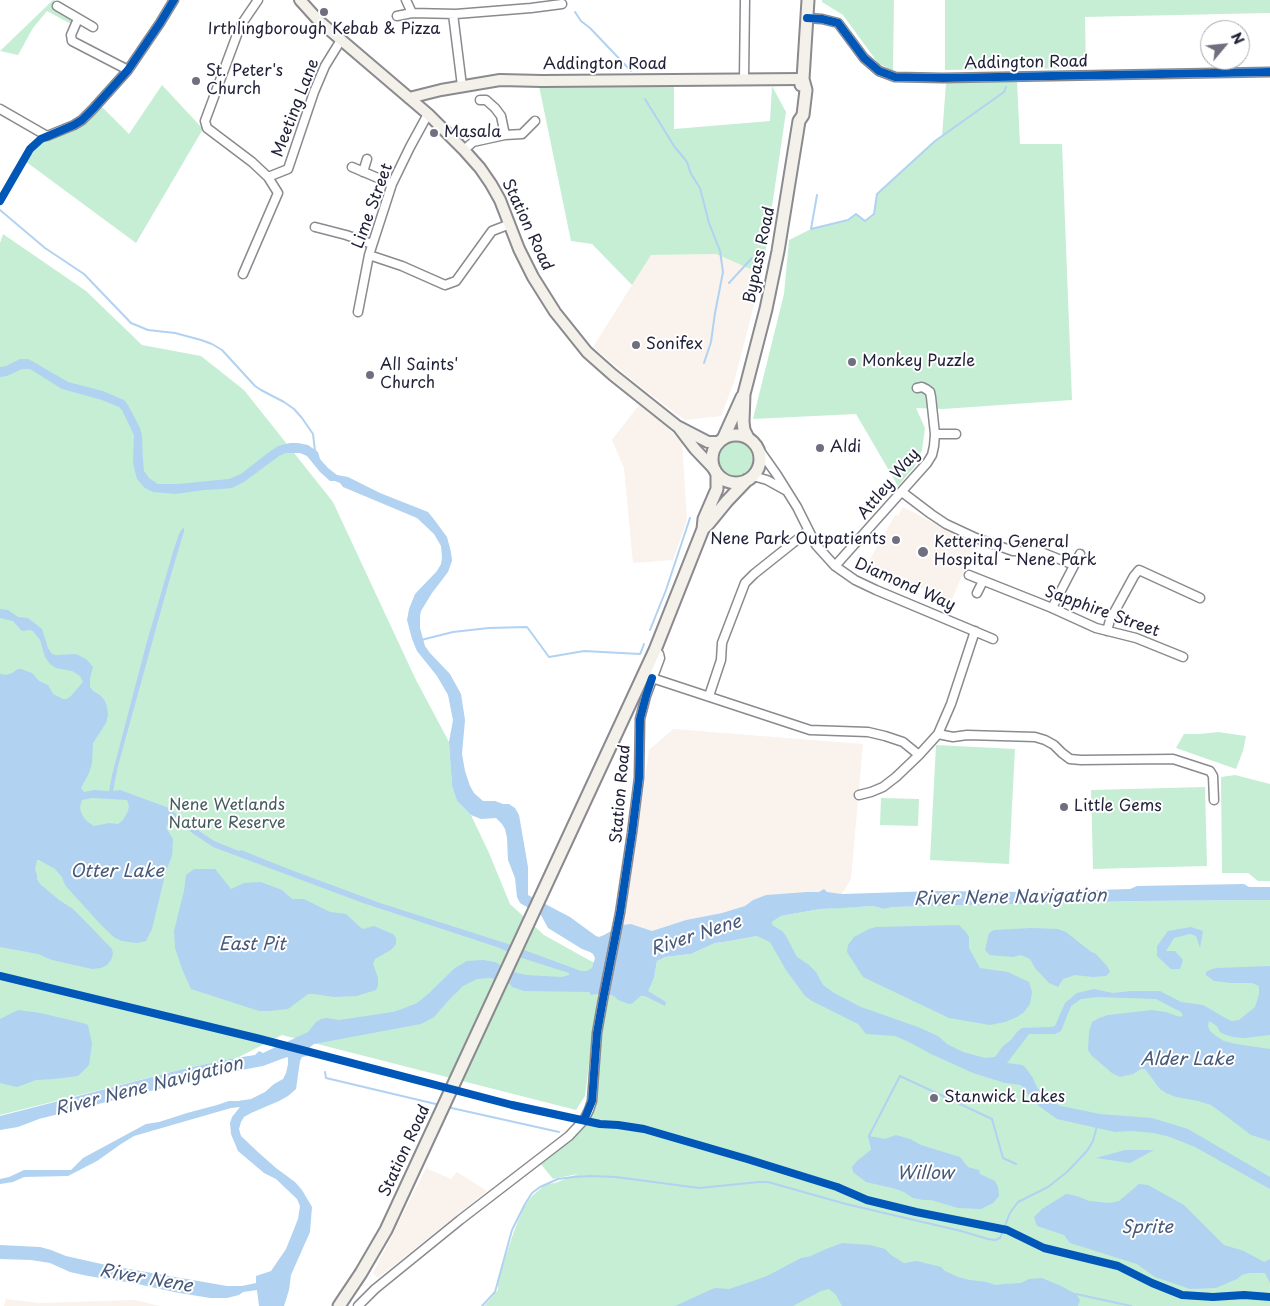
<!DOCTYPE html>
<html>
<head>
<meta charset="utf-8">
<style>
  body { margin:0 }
  #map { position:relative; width:1270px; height:1306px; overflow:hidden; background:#fff; font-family:"Playpen Sans",sans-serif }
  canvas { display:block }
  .north { position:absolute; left:1200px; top:20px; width:50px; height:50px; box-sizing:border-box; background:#fff; border:1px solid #a7a7b1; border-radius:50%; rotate:62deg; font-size:14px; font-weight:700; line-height:20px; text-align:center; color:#22223b }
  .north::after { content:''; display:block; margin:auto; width:18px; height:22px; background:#6f6f80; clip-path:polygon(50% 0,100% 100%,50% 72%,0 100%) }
</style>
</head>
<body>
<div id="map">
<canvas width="1270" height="1306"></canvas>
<div class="north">N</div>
</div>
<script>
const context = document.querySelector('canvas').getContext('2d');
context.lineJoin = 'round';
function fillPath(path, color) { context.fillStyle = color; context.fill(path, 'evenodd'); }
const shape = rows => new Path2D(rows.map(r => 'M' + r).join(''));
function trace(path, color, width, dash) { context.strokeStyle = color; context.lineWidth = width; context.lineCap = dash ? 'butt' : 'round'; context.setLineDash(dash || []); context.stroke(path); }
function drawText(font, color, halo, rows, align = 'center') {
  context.font = font + ' "Playpen Sans",sans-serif'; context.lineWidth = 4; context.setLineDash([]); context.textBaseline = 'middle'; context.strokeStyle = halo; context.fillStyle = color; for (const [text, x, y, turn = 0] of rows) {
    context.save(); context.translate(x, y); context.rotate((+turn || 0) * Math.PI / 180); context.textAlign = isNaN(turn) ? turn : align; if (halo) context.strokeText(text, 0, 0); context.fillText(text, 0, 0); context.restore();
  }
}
fillPath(shape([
  [716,254,762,274,734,382,721,416,685,420,642,388,593,347,651,255],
  [639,405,667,427,682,443,687,520,673,560,633,563,624,468,612,440],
  [903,507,966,540,976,543,951,602,921,588,871,569,869,561,895,515,898,516],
  [673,729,863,744,851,879,842,894,821,892,766,895,753,900,745,906,722,913,686,920,652,931,631,924,622,925,636,842,649,750],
  [426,1168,451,1179,457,1172,487,1191,378,1278,373,1273],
  [6,1299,40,1303,135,1300,160,1306,4,1306]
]), '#faf2ed');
fillPath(shape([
  [53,0,58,2,57,9,74,19,71,24,47,11,33,28,18,55,0,51],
  [822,0,894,0,893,71,878,63,843,15,822,2],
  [945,0,1270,0,1270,13,1085,17,1086,68,945,70],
  [1017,80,1020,144,1062,144,1072,400,943,409,916,408,925,428,922,450,914,467,898,486,856,414,753,419,784,294,789,240,811,229,847,220,856,214,865,221,874,214,877,194,935,141,942,136,946,83],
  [674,83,674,129,770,121,772,86,786,112,762,274,716,254,651,255,632,285,592,244,571,241,539,86],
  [162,85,203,129,136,243,25,161,32,149,45,141,76,127,100,105,129,134],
  [3,234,86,291,142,345,201,356,244,390,333,502,415,678,449,742,452,786,457,801,471,815,489,853,510,904,544,935,589,960,604,967,598,994,585,1096,576,1110,282,1035,239,1057,179,1070,0,1115,0,243],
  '718 459a18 18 0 1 1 36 0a18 18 0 1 1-36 0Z',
  [1218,732,1246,736,1243,751,1236,769,1176,748,1184,734,1200,734],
  [936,745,1015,749,1009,864,930,860],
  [1235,775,1270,784,1270,881,1258,881,1248,873,1222,873,1221,777],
  [1205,787,1207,866,1093,869,1091,790],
  [881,798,919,799,918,826,880,825],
  [1270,900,1270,1306,484,1306,498,1290,498,1280,514,1231,524,1207,532,1196,546,1184,555,1183,578,1174,553,1179,540,1163,579,1133,588,1123,596,1106,605,996,614,996,633,1003,641,996,645,996,654,978,657,961,660,959,665,957,691,954,715,943,724,942,757,936,772,922,781,916,820,909,873,906,884,909,893,907,1140,901]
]), '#c6eed4');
fillPath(shape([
  [20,359,28,359,32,361,68,382,103,391,119,398,124,400,128,405,140,428,142,436,143,461,144,471,149,478,158,484,178,484,229,479,241,474,269,452,278,446,290,443,298,443,308,445,318,452,320,459,328,468,337,475,348,477,380,493,428,512,433,518,447,537,451,552,452,561,448,572,432,593,421,611,420,616,420,628,425,646,430,653,450,674,461,694,465,720,462,754,465,771,470,786,474,793,483,801,495,801,503,804,509,804,515,808,519,815,528,867,528,895,570,917,596,936,599,937,604,935,622,925,631,924,652,931,686,920,722,913,745,906,753,900,766,895,807,892,819,892,824,889,827,892,842,894,935,891,1029,892,1130,889,1137,886,1244,884,1249,887,1270,887,1270,900,1140,901,893,907,884,909,873,906,843,908,820,909,781,916,772,922,772,925,782,931,786,936,797,957,809,965,816,972,823,985,834,993,861,1007,918,1027,938,1036,947,1044,963,1052,985,1058,995,1057,1003,1046,1011,1040,1017,1032,1022,1028,1050,1027,1055,1026,1065,1003,1077,993,1094,989,1113,993,1131,991,1160,991,1181,1002,1203,1005,1227,1019,1232,1021,1239,1020,1255,1007,1259,994,1259,986,1252,983,1231,983,1214,981,1206,975,1206,972,1212,969,1217,968,1270,966,1270,1035,1244,1038,1233,1037,1226,1035,1220,1032,1217,1026,1209,1021,1208,1026,1210,1031,1216,1036,1224,1041,1236,1044,1270,1049,1270,1141,1251,1135,1222,1113,1211,1105,1198,1101,1176,1097,1166,1093,1160,1089,1145,1069,1141,1069,1133,1074,1120,1077,1112,1073,1092,1056,1088,1050,1089,1032,1092,1022,1099,1018,1108,1015,1152,1010,1166,1012,1177,1016,1180,1017,1183,1015,1181,1012,1156,999,1098,997,1081,999,1071,1006,1061,1031,1055,1034,1029,1034,1007,1063,1022,1065,1025,1067,1033,1078,1034,1081,1038,1089,1045,1097,1052,1102,1061,1106,1100,1114,1152,1118,1188,1129,1270,1177,1270,1189,1195,1147,1170,1137,1154,1133,1131,1131,1115,1132,1057,1119,1036,1104,1021,1085,1005,1083,973,1073,931,1054,909,1042,895,1036,866,1034,858,1024,812,1001,805,996,786,970,770,942,757,936,724,942,715,943,691,954,665,957,657,961,654,978,648,991,666,1002,665,1006,645,996,641,996,633,1003,629,1004,618,1000,614,996,598,994,591,995,589,992,524,991,512,987,510,984,504,981,490,978,477,979,463,986,448,1001,434,1017,421,1024,314,1044,310,1047,307,1056,302,1057,300,1061,296,1089,288,1096,279,1101,251,1113,244,1117,241,1122,239,1129,241,1136,259,1153,276,1168,295,1182,302,1190,312,1207,310,1232,291,1275,289,1290,284,1306,259,1306,257,1290,243,1292,239,1295,227,1298,210,1298,174,1292,133,1283,88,1276,70,1272,50,1263,31,1260,0,1259,0,1245,40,1247,51,1250,66,1256,106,1265,227,1286,242,1286,256,1283,256,1276,271,1271,286,1249,298,1219,300,1206,297,1199,276,1179,264,1173,238,1151,231,1134,230,1123,232,1117,240,1107,231,1108,134,1136,121,1144,97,1161,68,1176,24,1177,13,1182,0,1184,0,1179,9,1177,24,1170,71,1170,83,1158,146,1124,159,1122,187,1113,217,1105,229,1101,238,1101,251,1099,265,1092,274,1084,283,1079,286,1073,288,1064,288,1058,287,1057,263,1066,215,1075,126,1097,39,1119,18,1127,0,1130,0,1116,179,1070,229,1059,255,1055,259,1051,263,1053,308,1032,316,1022,321,1019,327,1018,339,1020,393,1012,402,1009,417,1003,427,995,455,968,467,961,483,960,495,962,517,973,526,975,562,977,569,975,569,973,522,958,497,947,363,903,213,847,173,820,169,822,166,828,173,839,172,856,166,871,152,929,146,941,137,943,122,941,115,938,101,925,73,894,65,885,62,877,55,869,39,860,37,860,35,870,37,875,37,879,40,884,59,900,73,909,85,921,112,949,113,954,111,960,107,965,101,968,92,969,52,960,38,954,0,947,0,674,6,675,12,673,18,669,21,669,32,673,39,681,48,685,53,694,63,699,67,699,71,696,83,682,80,676,72,671,56,668,50,664,45,657,40,640,33,631,30,630,22,631,13,621,0,618,0,609,8,610,18,617,28,618,42,629,48,648,52,654,56,655,76,654,86,659,93,667,90,678,90,687,93,691,100,695,105,701,107,707,108,715,106,723,93,743,92,763,89,773,81,788,84,792,94,790,109,791,112,775,146,645,173,552,179,534,182,529,184,528,184,531,168,585,118,766,113,791,120,790,169,808,186,822,214,841,239,851,241,850,291,870,380,903,508,944,581,971,587,971,592,968,595,958,593,954,590,952,582,949,548,928,541,915,520,903,517,897,515,878,508,860,507,838,505,829,502,824,496,818,481,819,471,815,457,801,452,786,449,742,453,720,448,695,437,676,417,651,412,639,407,620,409,609,415,594,437,571,441,564,442,557,441,546,434,534,417,518,343,487,340,483,335,481,330,481,320,472,307,456,300,453,286,453,279,456,244,482,232,488,221,489,204,490,175,494,153,492,145,488,137,479,133,463,134,435,122,410,119,407,102,400,62,389,30,369,22,369,7,376,0,377,0,367,6,366],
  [92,798,127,800,129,806,128,811,123,820,118,824,109,823,94,826,88,822,84,818,81,812,80,807,82,800],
  [194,869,215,869,231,889,244,883,261,882,282,890,292,899,304,899,330,912,346,914,360,927,363,929,374,926,393,934,396,938,396,944,393,948,389,951,375,959,373,964,378,978,378,986,376,990,357,996,334,997,314,994,308,994,288,1009,269,1011,259,1011,191,989,182,969,175,948,174,931,184,891,186,875],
  [959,925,966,932,969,937,969,948,980,968,1008,972,1029,982,1032,992,1030,1004,1024,1012,1017,1017,1005,1022,990,1025,949,1018,863,977,847,952,848,945,854,937,869,929,876,927],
  [1191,927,1203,931,1200,948,1196,936,1190,934,1174,938,1166,951,1175,951,1183,960,1180,969,1171,969,1157,956,1157,946,1168,931],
  [1031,928,1058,929,1066,932,1090,951,1096,954,1107,966,1110,972,1106,976,1093,977,1075,975,1063,979,1058,987,1049,983,1035,968,1030,959,1021,955,1013,957,990,955,985,950,989,933,994,930],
  [18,1010,40,1013,83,1023,88,1025,92,1044,89,1065,78,1076,54,1079,36,1080,17,1087,0,1083,0,1019],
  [896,1135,910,1139,921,1145,960,1157,968,1167,979,1170,980,1174,995,1181,998,1187,999,1196,993,1203,981,1209,958,1208,931,1200,923,1200,913,1198,904,1192,896,1189,866,1182,853,1172,852,1167,857,1161,872,1149,869,1136,885,1139],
  [1125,1150,1154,1150,1130,1163,1096,1158],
  [1139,1184,1148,1185,1184,1205,1224,1245,1244,1251,1264,1262,1270,1259,1270,1283,1265,1273,1249,1273,1242,1275,1237,1279,1216,1288,1190,1289,1155,1277,1137,1264,1070,1243,1064,1235,1037,1226,1034,1217,1042,1209,1066,1194,1077,1196,1089,1201,1110,1203,1119,1201],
  [842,1243,870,1245,885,1249,891,1255,904,1263,917,1261,941,1267,945,1271,958,1277,970,1280,986,1282,996,1285,1004,1284,1021,1283,1029,1279,1042,1278,1061,1286,1076,1294,1080,1300,1078,1306,842,1306,836,1295,829,1289,821,1291,793,1306,675,1306,710,1290,715,1288,729,1289,750,1282,767,1276,801,1258,811,1256,826,1249]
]), '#b1d2f1');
trace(shape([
  [575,12,581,21,590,28,631,71],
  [645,99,674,146,687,162,691,174,700,188,709,223,720,251,723,272,715,313,711,342,704,363],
  [817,195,811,229,848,220,856,214,865,221,874,214,877,194,935,141,1004,92,1006,87],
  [0,210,45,248,84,274,131,323,148,330,175,333,201,340,212,344,222,350,255,386,261,390,284,402,294,409,302,418,313,434,315,451],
  [729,283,752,258],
  [650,630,666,590,690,518],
  [421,640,453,632,489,628,527,627,549,657,584,651,640,654,641,652,644,644],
  [325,1072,326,1078,440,1105],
  [447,1107,559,1132],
  [872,1149,869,1136,900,1076,992,1119,1003,1158,1016,1164],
  [1076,1294,1131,1306],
  [482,1306,495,1292,512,1230,525,1204,532,1193,540,1187,558,1179,573,1177,591,1176,616,1177,699,1188,759,1182,768,1182,846,1204,961,1231,988,1239,995,1240,1000,1238,1010,1213,1018,1202,1048,1187,1067,1172,1087,1151,1093,1141,1097,1126]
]), '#b1d2f1', 2);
const minor = shape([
  [406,0,412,13],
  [57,6,93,27],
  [453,14,462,86],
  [397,16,412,13,456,14,531,8,562,4],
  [807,18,822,19,838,23,864,58,879,71,895,77,943,78,1270,72],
  [78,19,71,35,72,41,128,70],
  [744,79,745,0],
  [480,100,486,100,495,108,501,116,505,135],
  [0,109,47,136,74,125,82,120,93,109,128,70,160,23,174,0],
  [464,150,473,142,505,135,522,134,535,121],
  [352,167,392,184],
  [363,172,367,159],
  [268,177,288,169,314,92,325,66,341,40],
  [315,227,346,235,372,244],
  [369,255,402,266,445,285,456,281,492,231,510,224],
  [243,274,278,193,268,177,252,162,207,128,205,121,238,32,243,22,258,0],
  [358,312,369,255,392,184,410,147,428,114],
  [935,434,956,434],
  [758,448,777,475,797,507,816,545,835,566,855,580,876,590,993,639],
  [753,476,767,480,785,490],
  [902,492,931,514,946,524,976,538,1013,551,1041,552,1074,565],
  [835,566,927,463,932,455,934,446,935,434,931,397,930,392,926,389,922,387,917,388],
  [969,575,1052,608,1096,628,1136,638,1183,657],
  [977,593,983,581],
  [1052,608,1080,554],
  [1107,631,1110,620,1134,576,1139,570,1200,598],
  [652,678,810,730,868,732,885,736,903,742,919,755],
  [709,696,721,660,722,643,745,583,754,574,808,531],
  [938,734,953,737,967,735,1035,737,1045,740,1054,745,1062,753,1070,759,1081,760,1173,759,1210,771,1213,776,1214,800],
  [859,795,871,792,883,787,896,777,919,755,938,734,951,704,975,631],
  [358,1306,375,1289,460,1220,569,1136,584,1120,589,1110,592,1101,597,1033,603,999,620,913,632,833,639,778,640,719,646,696,660,658,659,654,655,650]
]);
const major = shape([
  [300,0,319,21,428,114,464,150,480,168,491,184,500,200,519,249,533,277,555,312,587,352,613,375,677,426,708,442,719,442],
  [409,98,441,90,500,80,542,81,803,79],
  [679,428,695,449,715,470]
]);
const highway = shape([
  [801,85,803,79,808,0],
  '712 459a24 24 0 1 1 48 0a24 24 0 1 1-48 0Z',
  [748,438,744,430,743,422,744,394,766,309,778,251,799,121,803,115,806,90,803,79],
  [723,439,742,397],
  [703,529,709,523,727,501,747,480],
  [339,1306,361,1273,386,1230,655,650,703,529,704,519,717,489,717,474]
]);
trace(minor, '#8a8a8f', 11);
trace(major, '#8a8a8f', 14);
trace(highway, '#8a8a8f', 15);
trace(minor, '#fff', 8);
trace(major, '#f4f1eb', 10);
trace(highway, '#f4f1eb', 11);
trace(shape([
  [807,18,822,19,838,23,864,58,879,71,895,77,943,78,1270,72],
  [0,201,30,149,41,139,74,125,82,120,93,109,128,70,160,23,174,0],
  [0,976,260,1039,512,1105,600,1124,618,1125,644,1129,747,1159,837,1187,867,1200,916,1212,1007,1230,1044,1248,1118,1266,1152,1283,1182,1295,1213,1297,1244,1295,1270,1297],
  [584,1120,592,1101,597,1033,603,999,620,913,632,833,639,778,640,719,646,696,652,678]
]), '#0057b8', 8);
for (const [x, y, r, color] of [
  [324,12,5,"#6f6f80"],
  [196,81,5,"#6f6f80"],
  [434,133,5,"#6f6f80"],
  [636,345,5,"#6f6f80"],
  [852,362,5,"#6f6f80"],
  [370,375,5,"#6f6f80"],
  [820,448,5,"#6f6f80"],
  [896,540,5,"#6f6f80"],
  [923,552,6,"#6f6f80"],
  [1064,807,5,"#6f6f80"],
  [934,1098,5,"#6f6f80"]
]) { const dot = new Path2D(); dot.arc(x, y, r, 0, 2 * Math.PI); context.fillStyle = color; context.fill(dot); trace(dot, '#fff', 2); }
drawText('16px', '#22223b', '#fff', [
  ["Irthlingborough Kebab & Pizza",324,30,"center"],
  ["St. Peter's",206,72],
  ["Church",206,90],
  ["Masala",444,133],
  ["Sonifex",646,345],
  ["Monkey Puzzle",862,362],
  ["All Saints'",380,366],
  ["Church",380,384],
  ["Aldi",830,448],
  ["Nene Park Outpatients",886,540,"right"],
  ["Kettering General",934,543],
  ["Hospital - Nene Park",934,561],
  ["Little Gems",1074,807],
  ["Stanwick Lakes",944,1098]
], 'left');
drawText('16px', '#22223b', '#fff', [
  ["Addington Road",1026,63,-1],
  ["Addington Road",605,65],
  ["Meeting Lane",296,108,-69],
  ["Lime Street",373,206,-70],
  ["Station Road",527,225,65],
  ["Bypass Road",760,255,-78],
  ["Attley Way",889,484,-50],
  ["Diamond Way",905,585,24],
  ["Sapphire Street",1102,612,20],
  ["Station Road",621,794,-85],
  ["Station Road",405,1151,-65]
]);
drawText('16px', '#455b5e', '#fff', [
  ["Nene Wetlands",227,806],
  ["Nature Reserve",227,824]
]);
drawText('italic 18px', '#485979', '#fff', [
  ["Otter Lake",117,872],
  ["River Nene Navigation",1010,898,-1],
  ["River Nene",696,936,-18],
  ["East Pit",252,945],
  ["Alder Lake",1187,1060],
  ["River Nene Navigation",149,1087,-14],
  ["Willow",925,1174],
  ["Sprite",1147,1228],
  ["River Nene",146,1279,10]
]);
</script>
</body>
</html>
